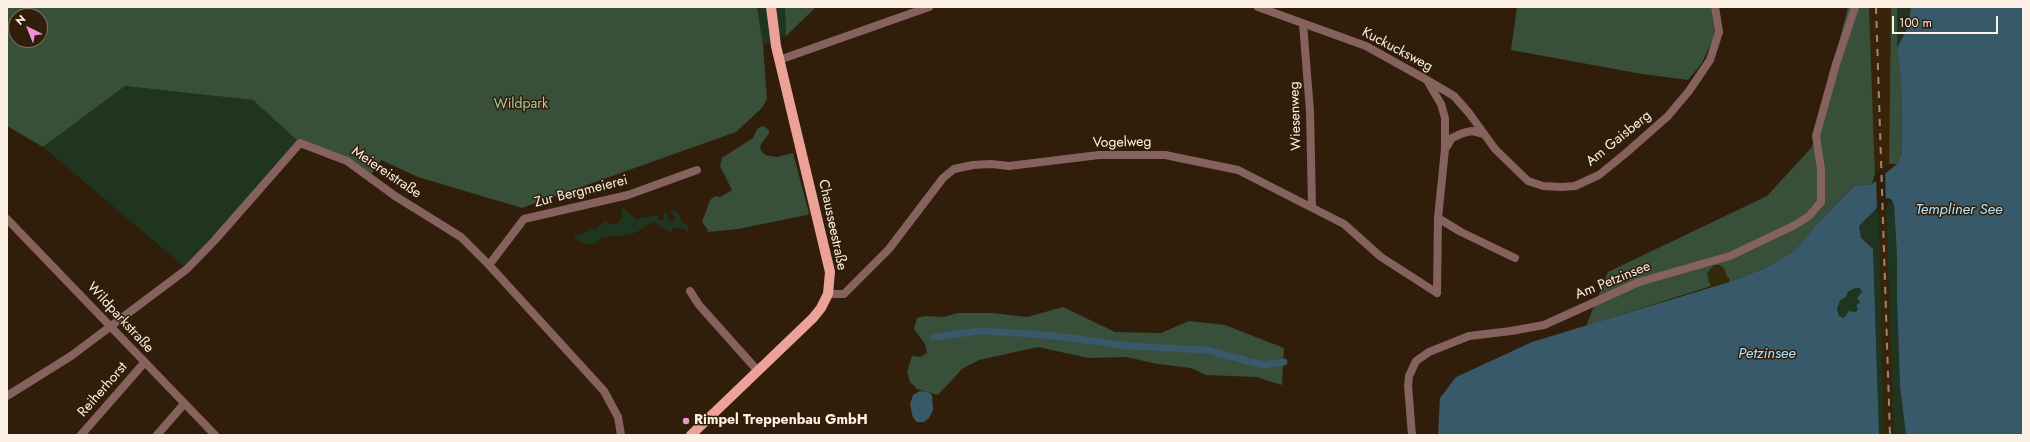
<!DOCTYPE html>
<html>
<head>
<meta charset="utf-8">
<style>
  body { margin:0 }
  #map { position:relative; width:2030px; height:442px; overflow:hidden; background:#301e0a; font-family:Jost,sans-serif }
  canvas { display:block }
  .frame { position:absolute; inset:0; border:8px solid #fcf0e4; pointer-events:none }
  .north { position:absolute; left:8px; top:8px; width:40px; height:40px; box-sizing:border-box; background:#301e0a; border:1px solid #827261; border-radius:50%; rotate:317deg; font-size:11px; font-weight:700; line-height:16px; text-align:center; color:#fcf0e4 }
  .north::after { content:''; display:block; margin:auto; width:14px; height:18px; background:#f391d6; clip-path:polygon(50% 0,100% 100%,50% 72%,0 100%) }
  .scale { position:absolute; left:1892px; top:16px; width:106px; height:18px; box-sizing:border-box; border:2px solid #fcf0e4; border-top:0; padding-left:5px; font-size:12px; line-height:14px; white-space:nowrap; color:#fcf0e4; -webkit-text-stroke:3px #301e0a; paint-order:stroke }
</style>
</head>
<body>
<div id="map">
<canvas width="2030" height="442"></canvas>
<div class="frame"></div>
<div class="north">N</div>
<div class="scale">100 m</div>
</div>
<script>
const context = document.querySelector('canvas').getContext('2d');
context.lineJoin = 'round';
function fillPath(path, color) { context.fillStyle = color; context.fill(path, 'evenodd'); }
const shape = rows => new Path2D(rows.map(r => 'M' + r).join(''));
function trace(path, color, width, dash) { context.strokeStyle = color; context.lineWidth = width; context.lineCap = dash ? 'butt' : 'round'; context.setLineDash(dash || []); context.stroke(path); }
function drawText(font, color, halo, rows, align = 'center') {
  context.font = font + ' Jost,sans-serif'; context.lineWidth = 3; context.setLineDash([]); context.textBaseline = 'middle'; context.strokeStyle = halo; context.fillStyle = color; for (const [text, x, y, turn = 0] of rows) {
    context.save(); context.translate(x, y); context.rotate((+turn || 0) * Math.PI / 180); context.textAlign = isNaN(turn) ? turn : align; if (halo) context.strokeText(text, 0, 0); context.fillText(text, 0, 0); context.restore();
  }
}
fillPath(shape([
  [1869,7,1891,7,1889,164,1875,174],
  [1879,208,1886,208,1894,435,1884,435]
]), '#3a2409');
fillPath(shape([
  [757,7,785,7,786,36,763,45],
  [1897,7,1911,7,1908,27,1897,48],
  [125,86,253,100,300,143,187,269,43,147],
  [1889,202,1894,205,1897,256,1897,299,1900,386,1906,435,1894,435,1886,208],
  [622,207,636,219,658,215,658,219,660,221,664,220,663,213,667,212,669,220,674,222,675,218,670,211,674,210,679,214,682,223,686,223,689,229,687,232,685,229,672,227,672,232,662,228,655,222,647,225,637,232,628,235,602,237,595,244,585,244,574,238,575,235,586,232,591,228,596,229,605,221,609,224,617,223,622,218],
  [1877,208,1877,213,1879,213,1884,435,1879,435,1873,249,1860,238,1859,226],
  [1855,288,1860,288,1862,292,1858,308,1856,313,1844,318,1839,316,1837,309,1840,300]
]), '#1f3520');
fillPath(shape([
  [7,7,757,7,763,45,767,99,762,108,736,132,522,208,418,177,381,160,369,178,347,161,300,143,253,100,125,86,43,147,7,126],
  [16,16,40,16,40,40,16,40],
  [785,7,816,7,786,36],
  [1517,7,1711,7,1715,34,1702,63,1688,80,1642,74,1511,50],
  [1848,7,1869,7,1875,174,1872,184,1854,186,1815,226,1795,250,1765,268,1729,282,1729,278,1708,279,1711,286,1586,326,1608,272,1767,196,1812,147],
  [1891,7,1897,7,1897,48,1901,81,1902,153,1897,164,1889,164],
  [763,126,769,130,769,134,761,144,760,149,765,155,777,157,793,153,809,213,807,215,738,229,707,232,708,230,702,222,710,200,715,196,720,197,732,190,720,166,722,158,753,138,757,129],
  [1063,307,1115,332,1161,333,1189,321,1225,325,1284,348,1282,385,1256,377,1206,375,1191,368,1158,364,1126,357,1088,358,1038,347,979,360,962,369,938,395,917,389,910,382,907,372,912,356,920,357,927,353,925,344,914,329,917,318,926,316,943,317,958,313,992,313,1027,317]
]), '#384f39');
fillPath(shape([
  [1714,265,1720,265,1724,268,1729,282,1711,286,1707,273]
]), '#312908');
fillPath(shape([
  [1911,7,2023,7,2023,435,1906,435,1900,386,1897,299,1897,256,1894,205,1891,199,1887,198,1859,226,1861,238,1873,249,1879,435,1438,435,1440,398,1456,377,1532,342,1729,282,1765,268,1795,250,1815,226,1854,186,1872,184,1897,164,1902,153,1901,81,1897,48,1908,27],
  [1855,288,1860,288,1862,292,1857,298,1860,302,1856,306,1858,308,1856,312,1849,311,1844,318,1839,316,1837,309,1840,300,1846,297,1848,292],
  [920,391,928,392,932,395,933,410,929,418,924,422,917,422,913,418,910,404,913,395]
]), '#38596a');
fillPath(shape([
  [1885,171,1886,202,1877,208,1876,177]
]), '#301e0a');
trace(shape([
  [934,337,979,331,1019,333,1064,337,1129,346,1206,350,1263,365,1284,362]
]), '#38596a', 7);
trace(shape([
  [1258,7,1366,46,1427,80,1454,96,1469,113,1495,149,1528,181,1543,186,1561,187,1575,186,1599,175,1626,153,1668,116,1689,91,1710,60,1719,32,1715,7],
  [1303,24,1310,111,1312,207],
  [779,60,929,7],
  [1428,82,1441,104,1445,118,1445,148],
  [1438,218,1461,232,1515,258],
  [7,219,215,435],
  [489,265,524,219,628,195,697,170],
  [690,291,699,305,758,371],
  [1437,293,1438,218,1445,149,1452,138,1463,133,1472,131,1484,134],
  [828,294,844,294,889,249,943,178,954,169,973,165,991,164,1009,166,1099,155,1165,155,1238,170,1344,224,1381,257,1437,293],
  [7,396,71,356,187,269,215,240,300,143,347,161,395,196,461,237,489,265,604,391,618,417,621,435],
  [81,435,144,363],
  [157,435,184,404],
  [1412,435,1408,386,1409,376,1416,361,1429,352,1469,336,1511,331,1544,325,1639,282,1730,256,1795,225,1809,216,1821,202,1821,169,1816,136,1836,64,1855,7]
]), '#86625e', 8);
trace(shape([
  [691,435,813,318,821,308,828,294,830,272,776,46,771,7]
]), '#eca199', 10);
trace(shape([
  [1876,7,1890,435]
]), '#978879', 2, [7, 7]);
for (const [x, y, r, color] of [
  [686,421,4,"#f391d6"]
]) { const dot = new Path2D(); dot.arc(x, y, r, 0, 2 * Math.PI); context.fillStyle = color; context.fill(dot); trace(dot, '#301e0a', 1.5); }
drawText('14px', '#fcf0e4', '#301e0a', [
  ["Kuckucksweg",1397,50,28],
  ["Wiesenweg",1296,116,-92],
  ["Am Gaisberg",1619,139,-39],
  ["Vogelweg",1122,143,-1],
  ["Meiereistraße",386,173,34],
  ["Zur Bergmeierei",581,192,-14],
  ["Chausseestraße",832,225,78],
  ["Am Petzinsee",1613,281,-22],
  ["Wildparkstraße",120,318,47],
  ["Reiherhorst",103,390,-49]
]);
drawText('14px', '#a3d0a5', '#301e0a', [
  ["Wildpark",521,105]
]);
drawText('bold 14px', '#fcf0e4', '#301e0a', [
  ["Rimpel Treppenbau GmbH",694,421]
], 'left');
drawText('italic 15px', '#b0e2fc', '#301e0a', [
  ["Templiner See",1959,210],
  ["Petzinsee",1767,354]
]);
</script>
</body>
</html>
